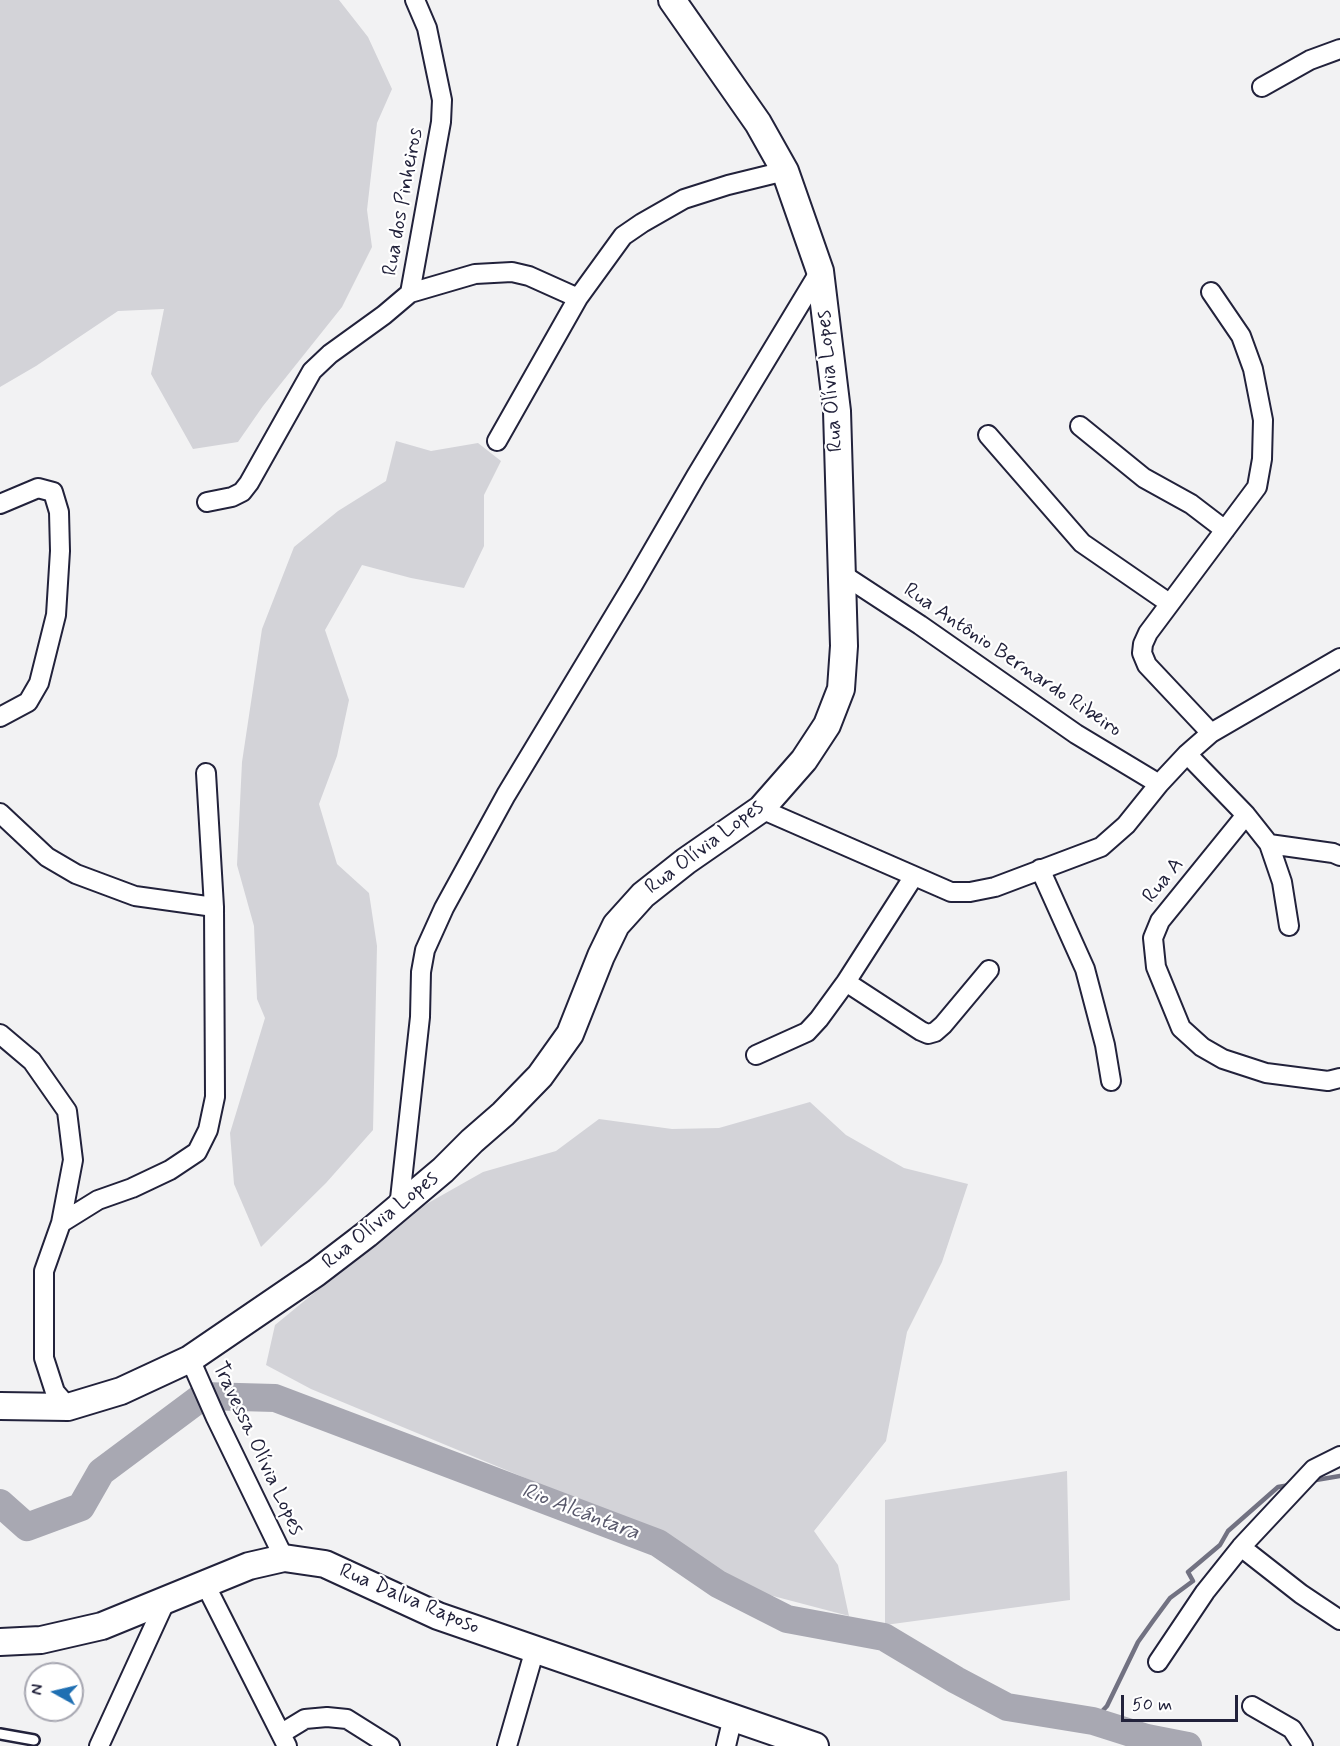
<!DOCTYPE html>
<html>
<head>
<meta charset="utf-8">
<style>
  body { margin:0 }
  #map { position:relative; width:1340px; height:1746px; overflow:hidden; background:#f2f2f3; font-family:Mynerve,sans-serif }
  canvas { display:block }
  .north { position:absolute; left:24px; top:1662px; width:60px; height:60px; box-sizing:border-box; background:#fff; border:2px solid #a7a7b1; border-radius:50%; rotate:278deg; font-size:16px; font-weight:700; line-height:24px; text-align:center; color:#22223b }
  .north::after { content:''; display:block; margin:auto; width:21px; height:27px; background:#1f6fb2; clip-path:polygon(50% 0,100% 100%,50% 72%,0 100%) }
  .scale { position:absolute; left:1121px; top:1695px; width:117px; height:27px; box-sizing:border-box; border:3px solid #22223b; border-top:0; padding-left:8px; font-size:18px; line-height:21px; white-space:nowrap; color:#22223b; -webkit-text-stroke:4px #fff; paint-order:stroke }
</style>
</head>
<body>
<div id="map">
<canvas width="1340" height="1746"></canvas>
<div class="north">N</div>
<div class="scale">50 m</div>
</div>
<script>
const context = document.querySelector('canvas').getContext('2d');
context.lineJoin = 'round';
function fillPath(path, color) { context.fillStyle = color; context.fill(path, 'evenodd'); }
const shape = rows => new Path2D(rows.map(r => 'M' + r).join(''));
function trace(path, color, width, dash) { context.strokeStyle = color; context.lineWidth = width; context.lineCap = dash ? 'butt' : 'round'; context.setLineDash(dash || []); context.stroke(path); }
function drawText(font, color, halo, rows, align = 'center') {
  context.font = font + ' Mynerve,sans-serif'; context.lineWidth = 4.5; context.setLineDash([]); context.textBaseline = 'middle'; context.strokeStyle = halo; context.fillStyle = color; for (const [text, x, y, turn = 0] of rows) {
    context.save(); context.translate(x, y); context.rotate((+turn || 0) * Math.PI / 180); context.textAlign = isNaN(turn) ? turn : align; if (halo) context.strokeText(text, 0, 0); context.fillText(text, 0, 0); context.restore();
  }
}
fillPath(shape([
  [0,0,339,0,368,37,392,89,377,123,367,210,372,247,342,307,263,406,238,442,193,449,151,374,164,309,118,311,36,366,0,387],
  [396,441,431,451,478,443,501,461,484,495,484,546,464,588,411,578,362,565,325,630,349,700,337,756,319,804,337,864,369,893,377,946,373,1130,326,1183,261,1247,234,1184,230,1133,265,1018,257,999,254,926,237,865,242,762,262,629,294,547,338,511,386,481],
  [810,1102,846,1135,904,1168,968,1184,942,1262,907,1332,886,1441,814,1531,838,1565,849,1616,754,1591,660,1534,311,1389,266,1365,275,1325,414,1211,483,1172,556,1151,599,1119,672,1129,719,1128],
  [1067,1471,1070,1600,885,1625,885,1500]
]), '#d3d3d8');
trace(shape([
  [1310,1481,1340,1476],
  [1093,1721,1107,1706,1138,1642,1153,1621,1170,1598,1193,1581,1188,1572,1220,1545,1228,1531,1278,1487,1290,1485]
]), '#727282', 4.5);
trace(shape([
  [0,1503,27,1527,81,1507,101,1472,203,1396,275,1398,658,1543,718,1584,787,1619,884,1637,956,1680,1007,1707,1093,1721,1147,1738,1188,1746]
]), '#a8a8b2', 28);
const lane = shape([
  [0,1734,34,1740]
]);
const street = shape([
  [1262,87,1310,60,1340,49],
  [1211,292,1241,336,1253,369,1263,420,1262,459,1257,487,1148,633,1143,644,1142,653,1147,665,1211,733],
  [410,293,475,274,512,272,529,276,578,298],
  [1080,426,1144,478,1191,504,1225,530],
  [988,435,1082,543,1169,603],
  [497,441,578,298,623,236,642,223,684,199,728,185,785,171],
  [207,502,232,497,242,492,249,483,312,371,330,354,384,315,410,293,441,122,442,100,427,28,415,0],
  [0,504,38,488,53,492,59,512,60,551,56,615,39,683,28,702,0,717],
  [842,574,920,625,1076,734,1159,784,1187,754,1211,733,1340,658],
  [1187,754,1246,815,1269,844,1333,853,1340,856],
  [761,809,951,892,970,892,995,887,1101,847,1126,825,1159,784],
  [0,813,47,857,76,874,135,896,214,907],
  [1246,815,1160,921,1153,938,1156,967,1181,1028,1202,1047,1223,1059,1266,1073,1328,1081,1340,1078],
  [1269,844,1282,882,1289,926],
  [1040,869,1085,969,1105,1045,1111,1081],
  [846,982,921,1031,928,1034,935,1032,943,1025,989,970],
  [0,1034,32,1061,67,1111,73,1160,61,1223],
  [756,1055,807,1032,819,1019,846,982,914,876],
  [399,1208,420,1017,421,972,425,950,444,908,506,795,634,583,696,476,820,271],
  [190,1359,216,1418,284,1558],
  [68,1407,55,1392,44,1358,44,1271,61,1223,98,1200,132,1188,170,1170,197,1152,208,1130,215,1097,214,907,206,773],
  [1241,1547,1301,1594,1340,1620],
  [205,1584,287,1746],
  [1158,1662,1205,1592,1241,1547,1314,1469,1340,1456],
  [1252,1706,1292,1729,1303,1746],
  [282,1733,305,1719,327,1717,347,1719,390,1746],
  [99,1746,166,1600],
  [507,1746,535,1649],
  [726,1746,733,1717]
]);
const secondary = shape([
  [0,1406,68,1407,121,1391,190,1359,316,1273,367,1234,443,1170,472,1141,503,1114,540,1076,570,1034,601,956,616,925,643,895,686,861,761,809,804,760,827,725,841,689,844,646,837,411,820,271,785,171,758,123,672,0],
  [0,1642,41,1640,102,1626,249,1566,284,1558,325,1564,438,1616,815,1746]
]);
trace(lane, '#22223b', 14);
trace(street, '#22223b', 22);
trace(secondary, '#22223b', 30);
trace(lane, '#fff', 9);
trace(street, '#fff', 18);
trace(secondary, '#fff', 26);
drawText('21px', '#22223b', '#fff', [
  ["Rua dos Pinheiros",404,202,-80],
  ["Rua Olívia Lopes",831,381,-95],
  ["Rua Antônio Bernardo Ribeiro",1012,661,34],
  ["Rua Olívia Lopes",705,848,-37],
  ["Rua A",1164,881,-51],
  ["Rua Olívia Lopes",381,1221,-39],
  ["Travessa Olívia Lopes",257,1449,65],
  ["Rua Dalva Raposo",409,1600,23]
]);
drawText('italic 22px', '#58586b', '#fff', [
  ["Rio Alcântara",580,1513,21]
]);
</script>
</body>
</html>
